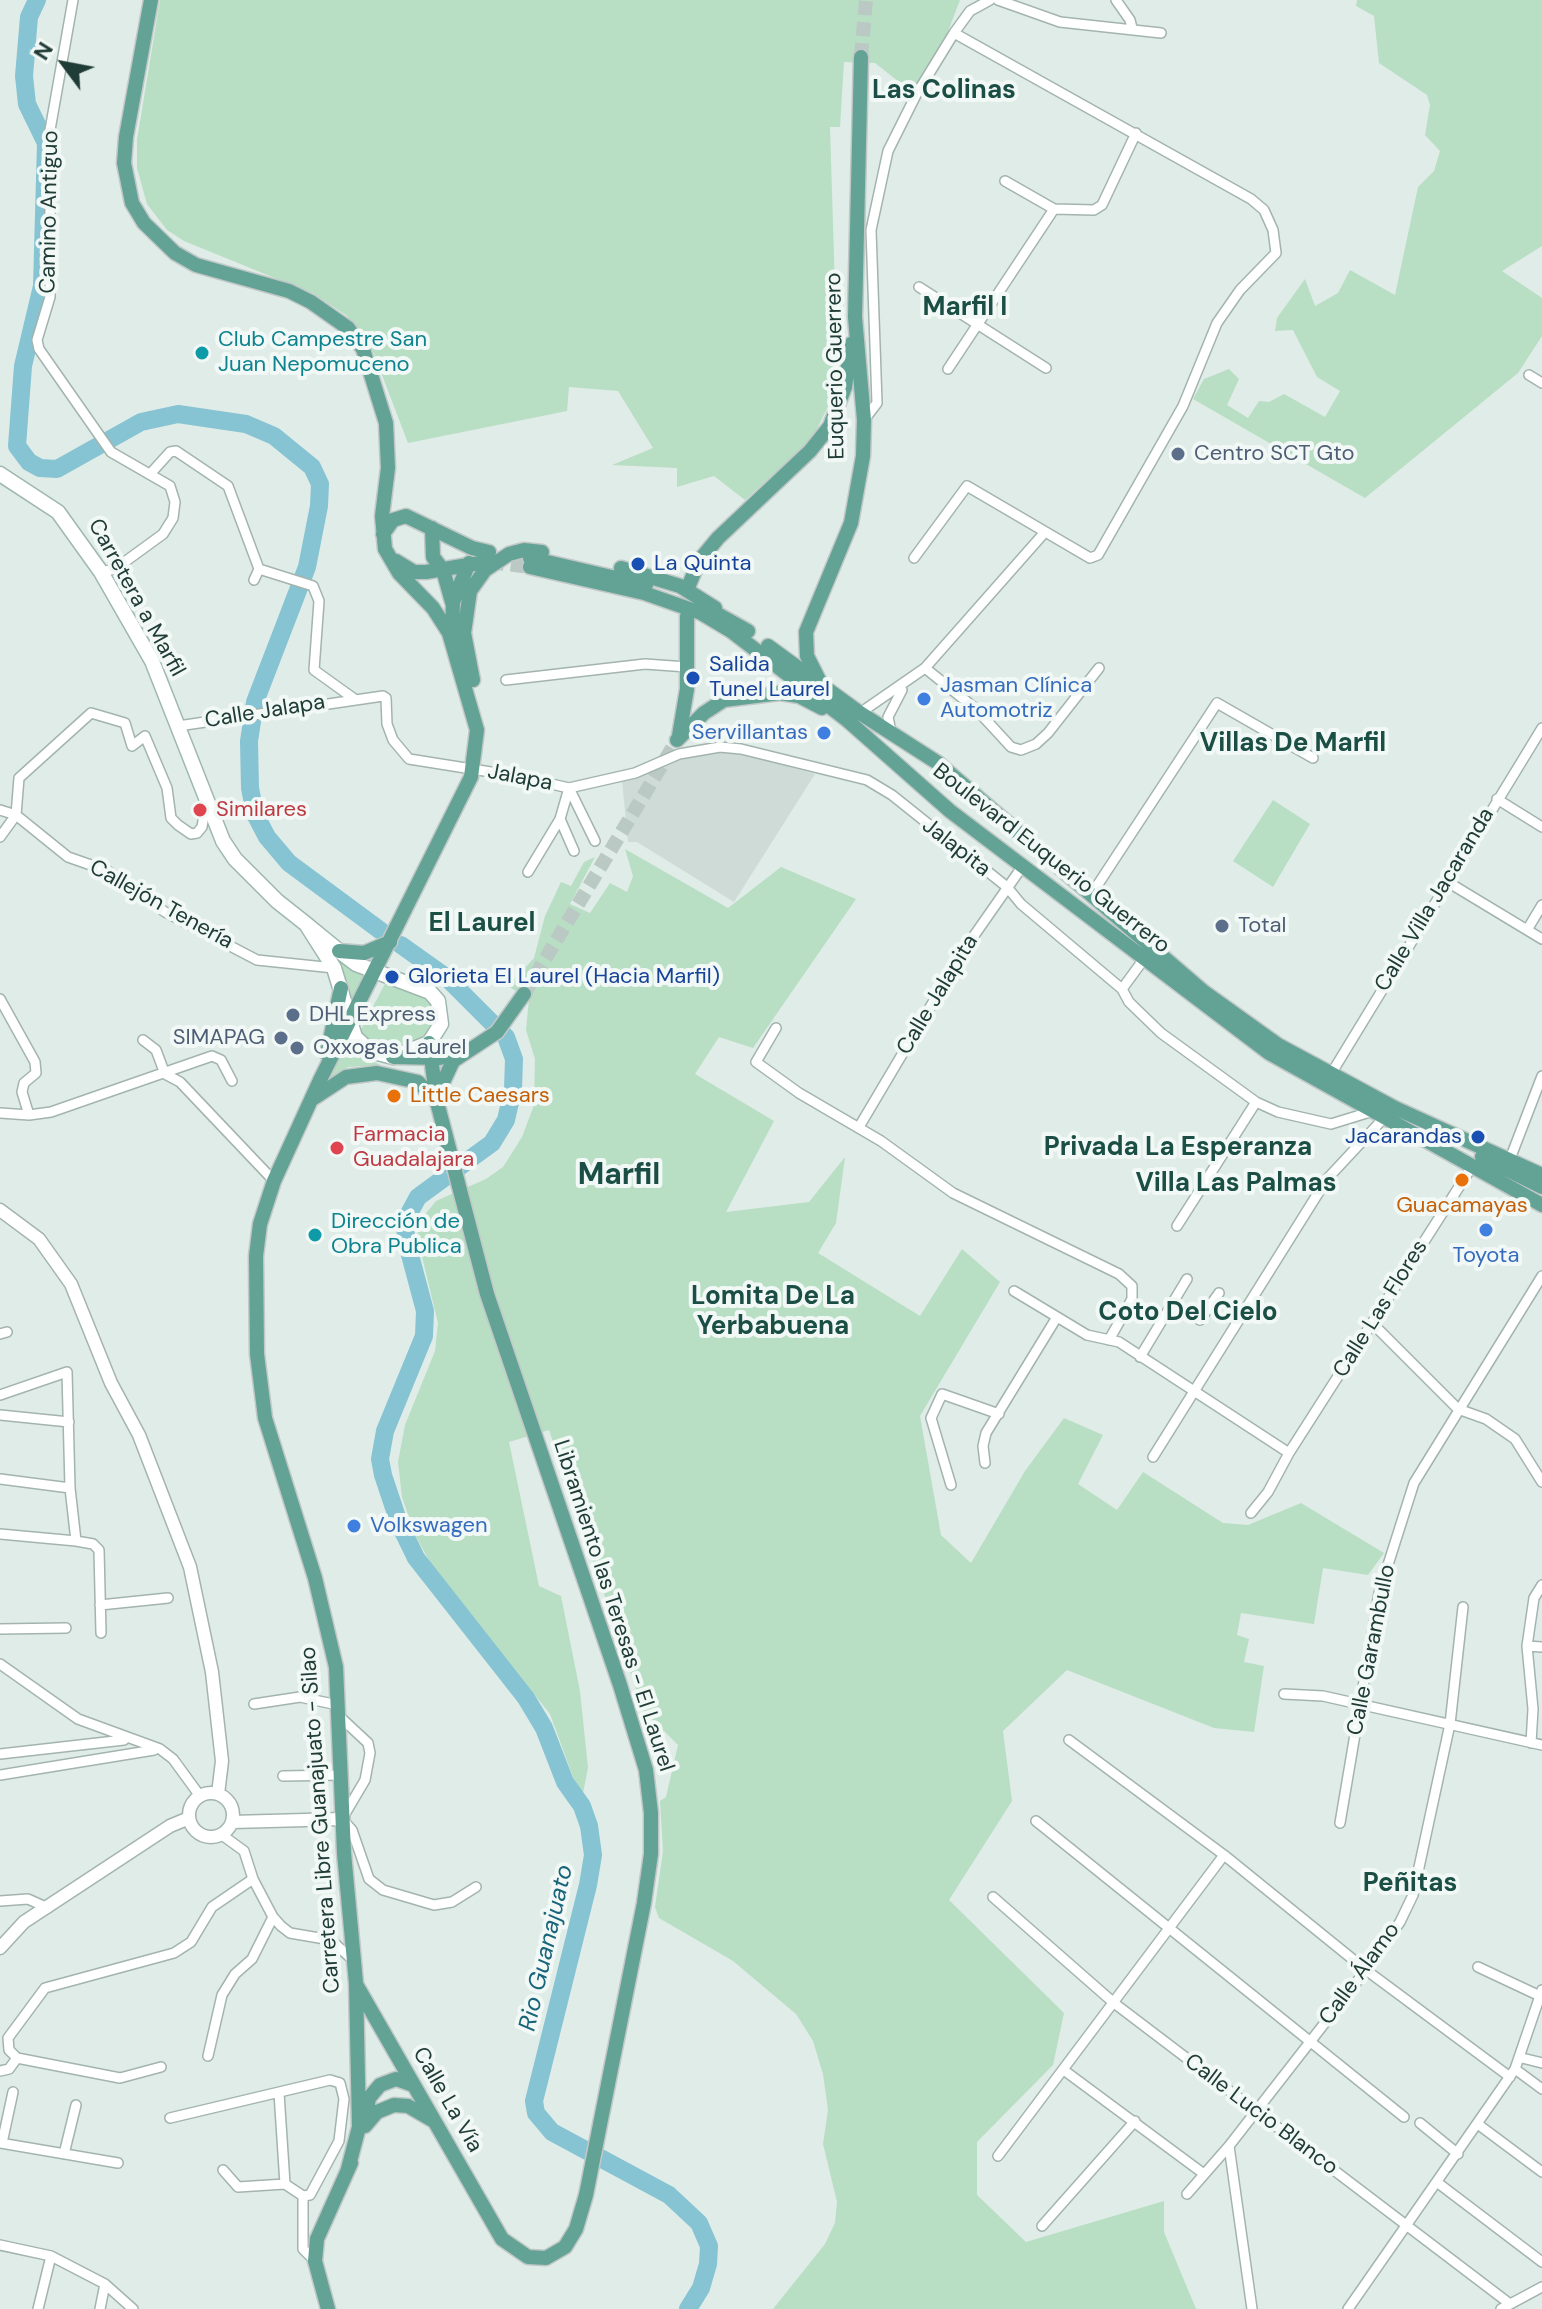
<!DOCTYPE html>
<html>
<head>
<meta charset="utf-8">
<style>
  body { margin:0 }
  #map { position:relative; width:1542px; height:2309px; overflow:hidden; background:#e0ece7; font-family:"DM Sans",sans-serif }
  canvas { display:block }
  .north { position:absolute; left:24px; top:24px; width:80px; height:80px; -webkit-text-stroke:6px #f1f8f5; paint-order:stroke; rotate:302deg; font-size:22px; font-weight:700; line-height:32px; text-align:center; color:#203c36 }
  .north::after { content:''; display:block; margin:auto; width:28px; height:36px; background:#203c36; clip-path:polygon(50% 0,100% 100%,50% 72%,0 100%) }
</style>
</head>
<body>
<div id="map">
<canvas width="1542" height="2309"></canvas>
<div class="north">N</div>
</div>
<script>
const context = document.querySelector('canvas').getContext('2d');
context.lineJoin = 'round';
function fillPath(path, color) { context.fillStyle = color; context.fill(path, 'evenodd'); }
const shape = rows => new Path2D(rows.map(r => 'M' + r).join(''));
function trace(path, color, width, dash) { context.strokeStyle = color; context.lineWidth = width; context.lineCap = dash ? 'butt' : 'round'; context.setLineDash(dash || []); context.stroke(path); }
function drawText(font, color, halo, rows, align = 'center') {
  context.font = font + ' "DM Sans",sans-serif'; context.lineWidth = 8; context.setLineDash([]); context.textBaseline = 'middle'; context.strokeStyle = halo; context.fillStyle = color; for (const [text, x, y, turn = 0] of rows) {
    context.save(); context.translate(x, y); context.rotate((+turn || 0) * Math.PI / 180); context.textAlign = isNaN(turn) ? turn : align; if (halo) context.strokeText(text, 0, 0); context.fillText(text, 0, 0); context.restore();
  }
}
fillPath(shape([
  [730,751,815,774,734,902,637,842,628,842,622,780,694,754]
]), '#cedbd6');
fillPath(shape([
  [160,0,960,0,944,42,912,92,875,63,844,62,840,127,830,127,837,356,835,392,812,439,745,500,714,476,677,487,677,468,612,465,653,448,618,391,569,387,567,411,408,443,369,341,346,315,314,294,184,241,167,230,147,204,137,168,137,140],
  [1357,0,1542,0,1542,246,1502,271,1542,298,1542,336,1518,373,1365,498,1193,399,1204,379,1229,369,1239,379,1227,405,1248,418,1259,401,1269,402,1284,394,1325,417,1340,391,1317,377,1293,330,1275,331,1277,318,1305,279,1315,306,1338,293,1350,270,1395,295,1418,187,1434,171,1440,151,1425,135,1430,105,1427,95,1379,63,1374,16,1356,6],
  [1273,800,1310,824,1273,887,1233,861],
  [625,849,728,908,781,867,856,899,753,1048,719,1037,695,1074,774,1121,726,1212,809,1202,845,1157,836,1223,818,1253,920,1316,962,1249,1000,1282,920,1416,941,1535,971,1563,1025,1471,1064,1418,1103,1435,1078,1484,1117,1510,1143,1472,1223,1523,1248,1525,1301,1503,1384,1553,1368,1575,1323,1568,1314,1624,1241,1613,1237,1635,1249,1639,1244,1662,1264,1666,1254,1732,1214,1728,1067,1670,1003,1731,1012,1801,949,1900,1064,2013,1053,2065,977,2142,977,2195,1026,2242,1164,2201,1164,2232,1196,2309,773,2309,825,2244,835,2223,837,2202,823,2144,828,2110,823,2074,813,2041,796,2014,733,1961,659,1918,655,1907,663,1851,660,1801,666,1797,678,1745,643,1710,549,1430,509,1442,539,1586,561,1596,580,1691,588,1768,583,1793,573,1777,550,1714,431,1564,415,1535,402,1497,398,1462,405,1425,435,1351,438,1323,417,1236,422,1218,436,1201,486,1179,503,1167,522,1137,534,1105,535,1059,526,1030,529,999,508,986,534,958,545,916,561,882,571,886,584,862,595,857,570,904,590,913,610,883,627,892,633,876],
  [334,952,365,976,350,1006,344,979],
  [386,982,419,991,431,1000,437,1018,431,1036,405,1045,375,1043,359,1033],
  [347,1042,362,1055,380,1065,348,1067,330,1078]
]), '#b8dec4');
trace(shape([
  [37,0,29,17,24,76,27,104,46,143,42,286,23,366,17,446,29,462,40,468,57,469,141,422,178,414,246,424,274,436,312,467,320,484,319,506,307,567,255,702,249,741,250,788,255,814,267,837,289,863,381,931],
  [401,945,446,977,506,1037,514,1059,513,1089,506,1120,492,1143,418,1197,405,1221,406,1240,425,1311,424,1336,385,1431,380,1459,383,1475,399,1523,416,1558,526,1698,544,1728,565,1782,582,1806,589,1826,593,1855,588,1885,534,2101,536,2113,552,2132,669,2195,699,2223,709,2246,708,2264,701,2288,688,2309]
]), '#86c3d3', 18);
trace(shape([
  [861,57,866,0],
  [490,562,530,567],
  [524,994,677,740]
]), '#bac9c4', 14, [14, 7]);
const minor = shape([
  [73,0,50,130,50,297,37,340,39,349,111,452,170,486,175,502,173,518,163,534,115,569,101,572],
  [998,0,1060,22,1161,33],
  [1116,0,1130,20,1132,28],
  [1005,181,1054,209],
  [919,287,1046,368],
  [948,369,1054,209,1094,210,1102,205,1136,133],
  [1529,375,1542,383],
  [864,420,877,403,871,230,888,151,916,95,954,33,970,11,990,0],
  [151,473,170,452,176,451,228,486,259,569,254,580],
  [914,558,967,486,1090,558,1098,555,1183,406,1217,323,1240,290,1276,253,1273,230,1264,210,1251,199,954,33],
  [259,569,313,586,319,601,314,670,353,698],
  [925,668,976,709,1011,747,1021,750,1036,744,1048,733,1099,668],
  [506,680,645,664,687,667],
  [860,713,925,668,1045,532],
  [178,726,383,696,386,698,387,724,393,740,409,759,516,776,569,788,595,841],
  [891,732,888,717,902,690],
  [1497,799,1542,827],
  [0,810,16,815,68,857,108,871,165,912,257,960,334,968],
  [560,819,574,851],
  [0,837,16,815,19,778,91,713,125,723,132,746,145,736,167,788,171,818,178,825,191,834,197,833,202,827,206,803],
  [528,872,560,819,569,788,635,773,679,754,720,747,741,749,867,780,892,795,1007,887,1021,904,1122,989,1129,1002,1161,1033,1256,1102,1278,1112,1331,1124,1370,1112],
  [1446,881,1542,939],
  [1091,895,1217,703,1313,758],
  [1527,930,1542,905],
  [1122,989,1144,959],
  [0,999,35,1062,36,1073,24,1083,22,1092,29,1115],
  [776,1028,756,1062,799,1093,881,1141,953,1193,1119,1274,1132,1286,1132,1299,1109,1340],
  [143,1040,156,1050,165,1074,180,1082,274,1181],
  [1331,1074,1542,728],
  [0,1113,29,1115,51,1112,212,1056,221,1060,232,1081],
  [859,1127,964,950,1022,867],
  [1510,1159,1542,1076],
  [1177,1226,1256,1102],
  [1014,1291,1087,1335,1119,1342,1289,1453],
  [1171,1304,1200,1320,1219,1293],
  [1373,1324,1458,1409,1486,1419,1515,1439,1542,1482],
  [0,1334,7,1332],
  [1140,1357,1187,1279],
  [0,1395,67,1372,70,1488,76,1541],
  [0,1415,69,1422],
  [1153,1457,1327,1179,1383,1119],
  [985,1463,983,1446,986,1433,1057,1317],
  [0,1479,70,1488],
  [951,1485,931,1418,942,1394,999,1414],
  [1251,1513,1268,1492,1289,1453,1473,1165],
  [0,1534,76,1541,93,1544,99,1550,101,1633],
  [100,1605,168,1598],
  [0,1629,66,1628],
  [1527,1646,1542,1647],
  [0,1664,78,1719,160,1749,173,1759,200,1796],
  [1284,1694,1323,1696,1542,1745],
  [254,1704,300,1697,338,1705],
  [339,1716,368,1743,370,1753,365,1780,342,1819,352,1830,369,1879,383,1890,434,1905,452,1902,476,1887],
  [1069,1740,1224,1855,1366,1970,1510,2077],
  [1531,1743,1533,1709,1527,1646,1534,1598,1542,1585],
  [0,1754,124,1740],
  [0,1775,154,1750],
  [283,1776,341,1775],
  [1036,1821,1404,2117],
  [1340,1823,1379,1593,1414,1483,1542,1276],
  [222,1835,244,1851,253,1879,273,1917,281,1926,290,1933,331,1940,354,1961],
  [993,1897,1114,2003,1510,2304],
  [0,1901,28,1899,48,1908],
  [1478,1967,1542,1997],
  [208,2056,222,1995,235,1974,252,1959,273,1917],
  [1522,2058,1542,2063],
  [161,2067,120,2078,17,2058,9,2050,8,2038,45,1988,174,1953,191,1942,212,1907,253,1879],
  [1515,2069,1542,2089],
  [0,2071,9,2069,17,2058],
  [1065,2071,1204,2174],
  [279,2093,285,2184],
  [170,2118,330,2080,340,2083,344,2099,339,2141,310,2195,303,2196,285,2184],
  [1420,2123,1458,2154],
  [1479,2125,1542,2172],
  [0,2143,118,2163],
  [2,2143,13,2092],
  [64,2154,76,2105],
  [998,2156,1224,1855],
  [223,2170,238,2187,285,2184],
  [1438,2183,1542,2262],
  [1187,2194,1229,2146],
  [303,2196,303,2249,315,2261],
  [1042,2226,1135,2121],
  [0,2245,51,2256,105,2284,133,2309],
  [38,2309,51,2256],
  [100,2309,105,2284],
  [1252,2309,1229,2146,1366,1970,1400,1922,1413,1895,1450,1724,1463,1607],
  [1348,2309,1515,2069,1542,1990],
  [1501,2309,1542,2287]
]);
const tertiary = shape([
  [0,1210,39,1239,71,1284,111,1383,139,1435,190,1567,212,1672,222,1761,218,1794],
  '189 1815a22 22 0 1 1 44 0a22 22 0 1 1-44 0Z',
  [232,1822,342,1819],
  [0,1948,24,1922,170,1826,189,1818]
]);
const secondary = shape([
  [0,474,58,512,101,572,152,661,223,841,235,859,277,901,306,924,339,951,356,964,430,992,438,1001,441,1024,429,1043,393,1057,370,1051,355,1037,334,968,306,924]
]);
const primary = shape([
  [151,0,126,137,124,163,132,203,144,223,175,253,196,265,289,291,311,302,348,328,363,349,386,423,388,468,382,516,385,549,399,573,433,608,449,633,477,730,471,777,321,1078,274,1181,260,1224,256,1256,257,1354,265,1418,315,1578,336,1667,344,1853,356,1983,359,2127,348,2169],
  [432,528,433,557,443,570,452,602],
  [383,534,393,520,406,516,472,548,489,552],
  [530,558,646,585],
  [396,561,414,572,426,572,486,562],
  [530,567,644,593,701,613,731,631,847,720,950,811,1269,1053,1542,1205],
  [621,568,680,586,715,608],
  [689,585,699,561,718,538,810,451,830,426,845,387,851,344],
  [703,606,748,631],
  [452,636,453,602,469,563],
  [768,646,860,713,938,763,1204,992,1278,1045,1393,1107,1542,1175],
  [473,680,464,633,470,591,485,570,509,554,524,550,542,552],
  [819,680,807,656,806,632,851,523,863,456,864,420,855,317,861,57],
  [679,736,687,689,687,616],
  [677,740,704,713,724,700,780,693,799,696,822,708],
  [339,951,364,953,390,942],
  [327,1054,341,988],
  [393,1057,440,1058],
  [438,1093,453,1061,497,1032,524,994],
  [314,1098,346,1077,377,1073,418,1082,437,1102],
  [1482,1157,1542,1187],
  [357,1986,502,2239,528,2257,546,2258,565,2247,576,2229,586,2195,644,1903,651,1854,651,1813,646,1770,620,1685,487,1294,437,1102,429,1043],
  [365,2121,369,2098,380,2085,396,2079,413,2085],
  [365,2126,377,2112,394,2105,408,2106,432,2120],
  [328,2309,315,2261,317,2239,351,2163]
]);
trace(minor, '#a3b4ae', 12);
trace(tertiary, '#a3b4ae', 15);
trace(secondary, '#9eb8b0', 17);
trace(primary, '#c1c8c7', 17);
trace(minor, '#fff', 9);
trace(tertiary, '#fff', 12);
trace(secondary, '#fff', 14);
trace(primary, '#63a395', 14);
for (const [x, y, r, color] of [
  [202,353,8,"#0f9aa8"],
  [1178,454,8,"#5c6f8a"],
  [638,564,8,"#1a4fb4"],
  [693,678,8,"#1a4fb4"],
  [924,699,8,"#3f7fe0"],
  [824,733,8,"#3f7fe0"],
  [200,810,8,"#e0444e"],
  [1222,926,8,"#5c6f8a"],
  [392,977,8,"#1a4fb4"],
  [293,1015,8,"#5c6f8a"],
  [281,1038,8,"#5c6f8a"],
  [297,1048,8,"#5c6f8a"],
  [394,1096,8,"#e8710a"],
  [1478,1137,8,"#1a4fb4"],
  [337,1148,8,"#e0444e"],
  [1462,1180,8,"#e8710a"],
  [1486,1230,8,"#3f7fe0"],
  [315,1235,8,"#0f9aa8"],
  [354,1526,8,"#3f7fe0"]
]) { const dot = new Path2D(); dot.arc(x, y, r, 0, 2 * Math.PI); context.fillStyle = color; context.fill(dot); trace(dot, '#f1f8f5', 3); }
drawText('22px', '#203c36', '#f1f8f5', [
  ["Camino Antiguo",50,212,-89],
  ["Euquerio Guerrero",836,366,-91],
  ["Carretera a Marfil",136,598,61],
  ["Calle Jalapa",265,712,-9],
  ["Jalapa",520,778,11],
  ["Jalapita",956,848,38],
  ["Boulevard Euquerio Guerrero",1051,859,38],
  ["Calle Villa Jacaranda",1435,900,-59],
  ["Callejón Tenería",161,905,29],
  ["Calle Jalapita",938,995,-59],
  ["Calle Las Flores",1381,1309,-58],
  ["Libramiento las Teresas - El Laurel",613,1606,72],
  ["Calle Garambullo",1372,1650,-79],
  ["Carretera Libre Guanajuato - Silao",321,1820,-94],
  ["Calle Álamo",1360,1974,-54],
  ["Calle La Vía",447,2100,60],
  ["Calle Lucio Blanco",1261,2115,37]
]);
drawText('22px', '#0d838f', '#f1f8f5', [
  ["Club Campestre San",218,340],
  ["Juan Nepomuceno",218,365],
  ["Dirección de",331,1222],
  ["Obra Publica",331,1247]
], 'left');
drawText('22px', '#4e5e75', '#f1f8f5', [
  ["Centro SCT Gto",1194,454],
  ["Total",1238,926],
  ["DHL Express",309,1015],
  ["SIMAPAG",265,1038,"right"],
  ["Oxxogas Laurel",313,1048]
], 'left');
drawText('22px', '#164399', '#f1f8f5', [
  ["La Quinta",654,564],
  ["Salida",709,665],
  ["Tunel Laurel",709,690],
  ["Glorieta El Laurel (Hacia Marfil)",408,977],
  ["Jacarandas",1462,1137,"right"]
], 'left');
drawText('22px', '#366cbe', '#f1f8f5', [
  ["Jasman Clínica",940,686],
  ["Automotriz",940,711],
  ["Servillantas",808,733,"right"],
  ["Toyota",1486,1256,"center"],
  ["Volkswagen",370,1526]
], 'left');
drawText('22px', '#be3a42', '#f1f8f5', [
  ["Similares",216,810],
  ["Farmacia",353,1135],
  ["Guadalajara",353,1160]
], 'left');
drawText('22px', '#c56008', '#f1f8f5', [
  ["Little Caesars",410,1096],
  ["Guacamayas",1462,1206,"center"]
], 'left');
drawText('italic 24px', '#18657a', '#f1f8f5', [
  ["Rio Guanajuato",547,1948,-77]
]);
drawText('bold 26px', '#1b4f45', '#f1f8f5', [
  ["Las Colinas",944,91],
  ["Marfil I",965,308],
  ["Villas De Marfil",1293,744],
  ["El Laurel",482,924],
  ["Privada La Esperanza",1178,1148],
  ["Villa Las Palmas",1236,1184],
  ["Lomita De La",773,1297],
  ["Yerbabuena",773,1327],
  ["Coto Del Cielo",1188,1313],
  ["Peñitas",1410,1884]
]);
drawText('bold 30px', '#1b4f45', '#f1f8f5', [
  ["Marfil",619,1176]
]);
</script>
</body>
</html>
